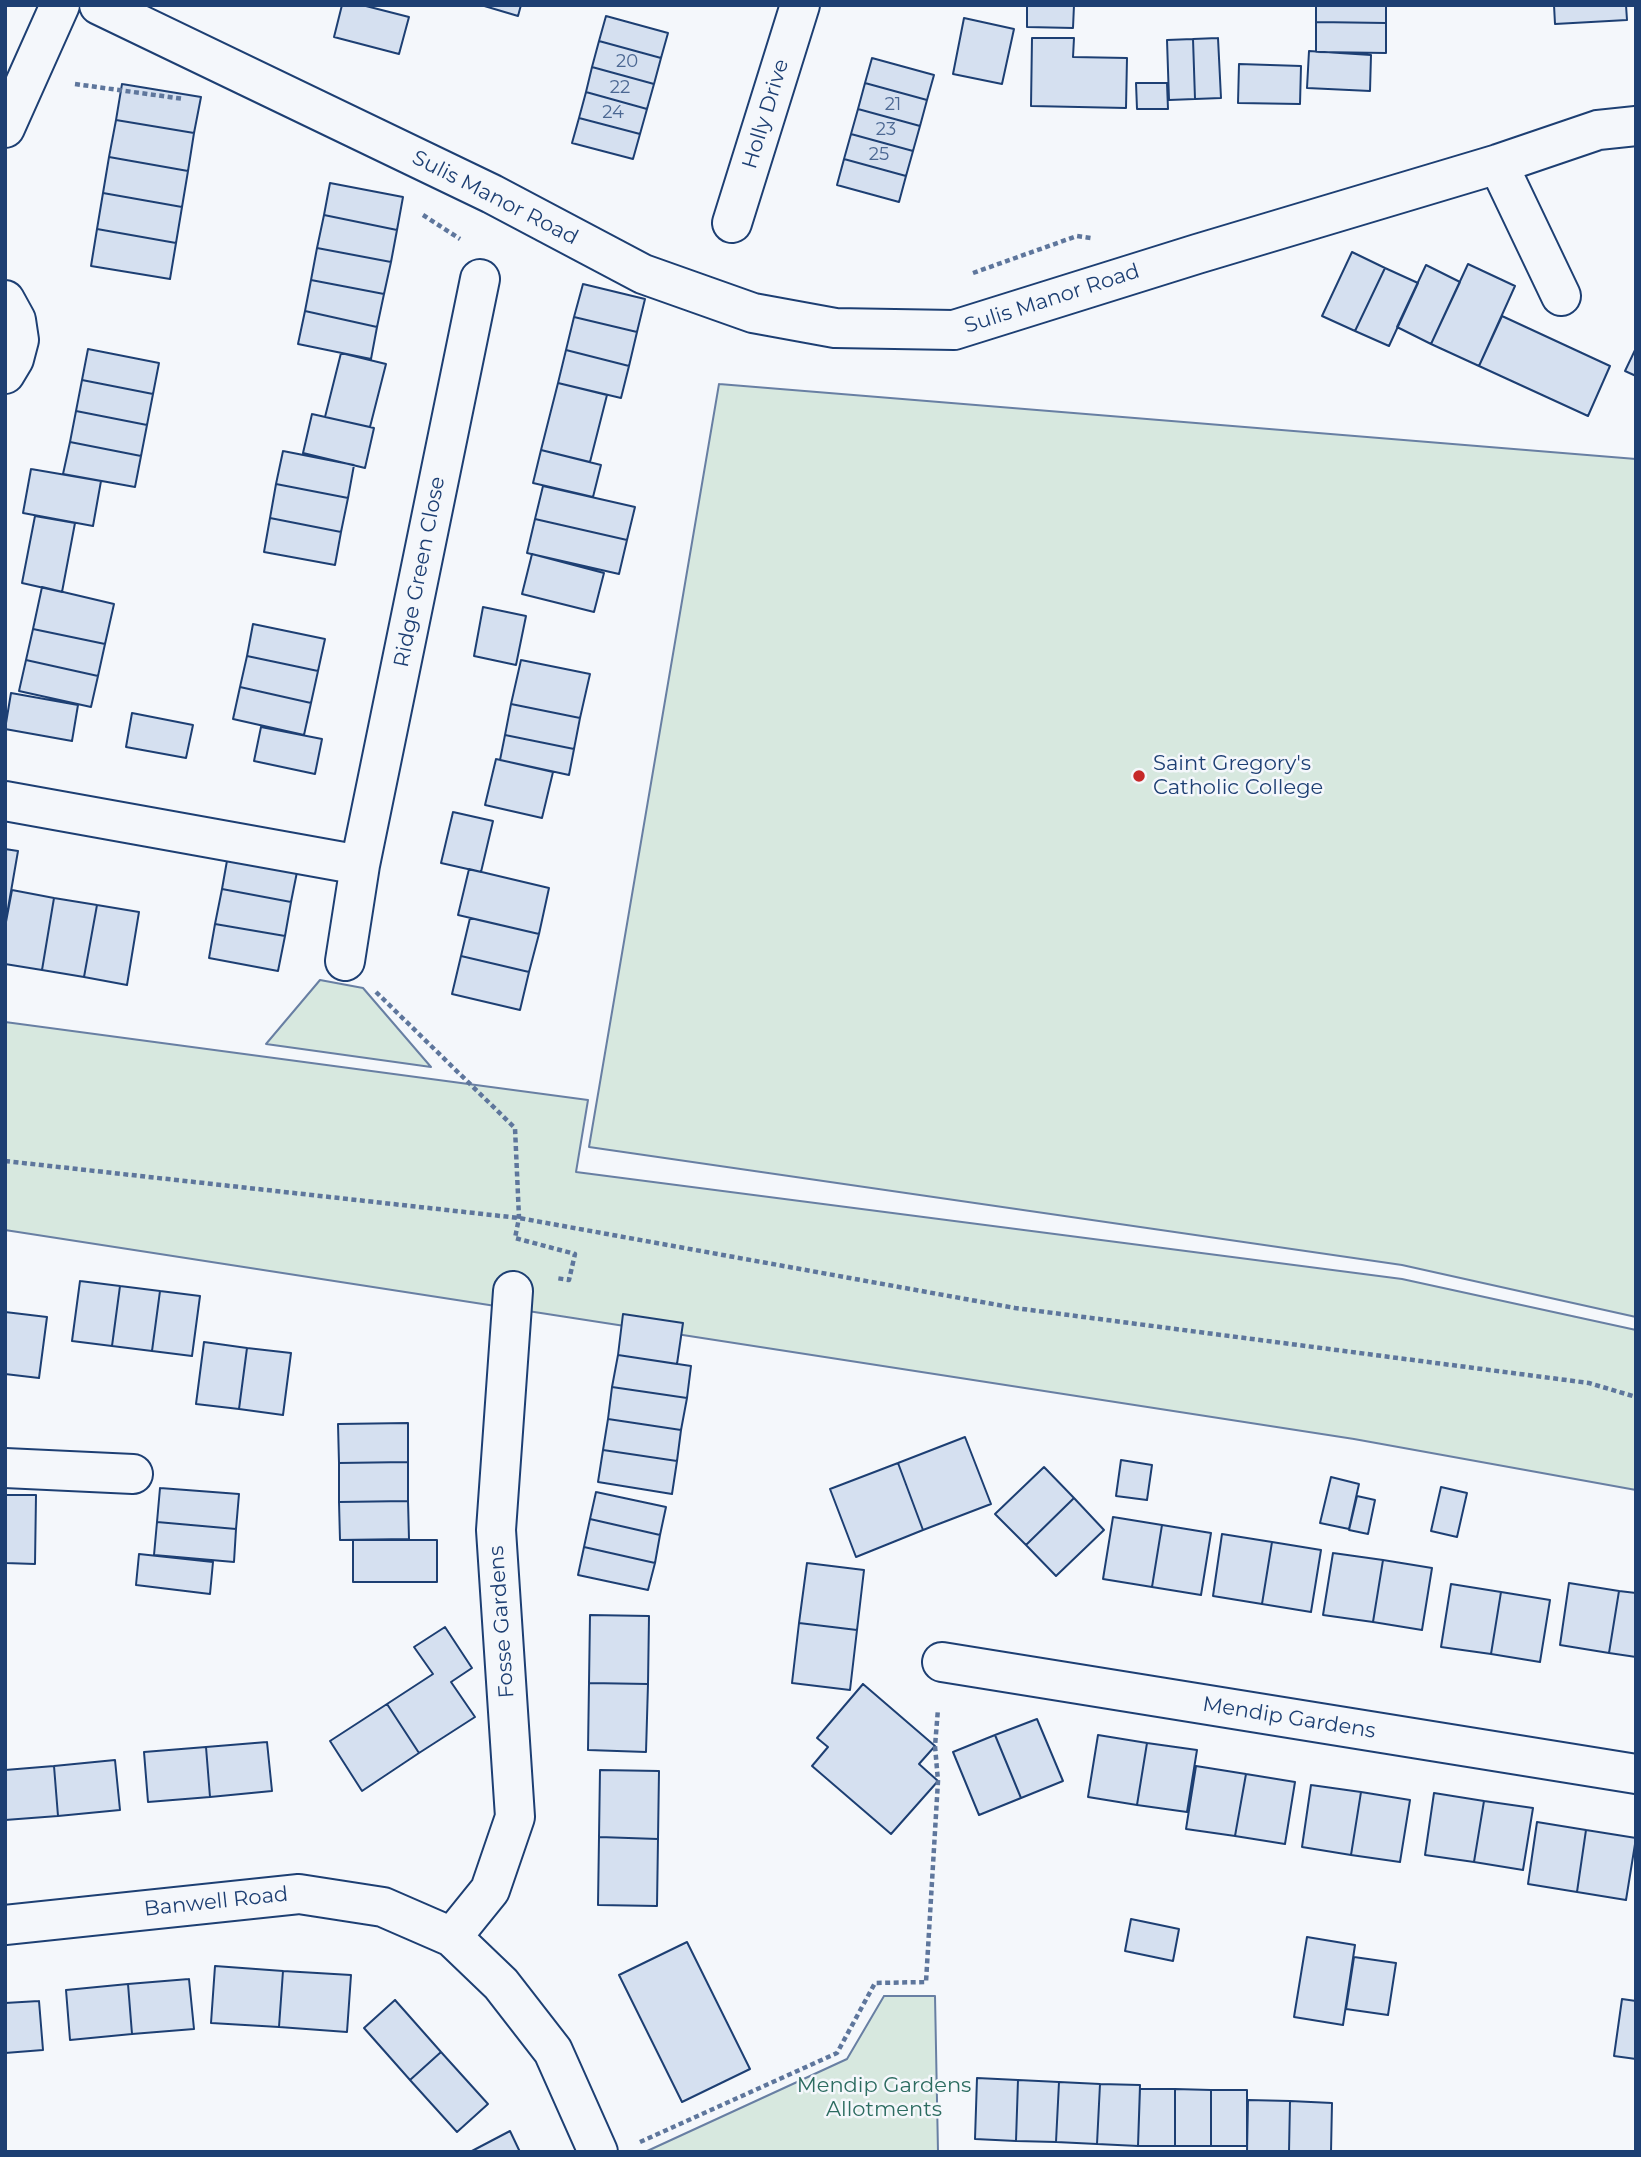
<!DOCTYPE html>
<html>
<head>
<meta charset="utf-8">
<style>
  body { margin:0 }
  #map { position:relative; width:1641px; height:2157px; overflow:hidden; background:#f4f7fb; font-family:Montserrat,sans-serif }
  canvas { display:block }
  .frame { position:absolute; inset:0; border:7px solid #1d3f73; pointer-events:none }
</style>
</head>
<body>
<div id="map">
<canvas width="1641" height="2157"></canvas>
<div class="frame"></div>
</div>
<script>
const context = document.querySelector('canvas').getContext('2d');
context.lineJoin = 'round';
function fillPath(path, color) { context.fillStyle = color; context.fill(path, 'evenodd'); }
const shape = rows => new Path2D(rows.map(r => 'M' + r).join(''));
function trace(path, color, width, dash) { context.strokeStyle = color; context.lineWidth = width; context.lineCap = dash ? 'butt' : 'round'; context.setLineDash(dash || []); context.stroke(path); }
function drawText(font, color, halo, rows, align = 'center') {
  context.font = font + ' Montserrat,sans-serif'; context.lineWidth = 5; context.setLineDash([]); context.textBaseline = 'middle'; context.strokeStyle = halo; context.fillStyle = color; for (const [text, x, y, turn = 0] of rows) {
    context.save(); context.translate(x, y); context.rotate((+turn || 0) * Math.PI / 180); context.textAlign = isNaN(turn) ? turn : align; if (halo) context.strokeText(text, 0, 0); context.fillText(text, 0, 0); context.restore();
  }
}
const green = shape([
  [719,384,1636,459,1636,1317,1402,1265,589,1147,719,384],
  [320,980,363,988,431,1067,266,1044,320,980],
  [5,1022,588,1100,576,1172,1402,1279,1636,1330,1636,1490,1354,1439,5,1230,5,1022],
  [884,1996,935,1996,938,2152,645,2152,847,2059,884,1996]
]);
fillPath(green, '#d7e8df');
trace(green, '#687fa3', 2);
const building = shape([
  [342,5,362,5,409,17,399,54,334,37,342,5],
  [481,5,521,5,518,16,481,5],
  [1027,5,1074,5,1073,28,1027,27,1027,5],
  [1316,5,1386,5,1386,23,1316,22,1316,5],
  [1554,5,1626,5,1627,20,1555,24,1554,5],
  [606,16,668,33,661,58,599,41,606,16],
  [964,18,1014,29,1002,84,953,74,964,18],
  [1316,22,1386,23,1386,53,1316,52,1316,22],
  [1032,38,1074,38,1073,57,1127,58,1126,108,1031,106,1032,38],
  [1218,38,1221,98,1195,99,1193,39,1218,38],
  [1193,39,1195,99,1169,100,1167,40,1193,39],
  [599,41,661,58,654,84,592,67,599,41],
  [1309,51,1371,55,1370,91,1307,88,1309,51],
  [872,58,934,75,927,100,865,83,872,58],
  [1239,64,1301,66,1300,104,1238,103,1239,64],
  [592,67,654,84,647,109,586,92,592,67],
  [865,83,927,100,920,126,858,109,865,83],
  [1136,83,1167,83,1168,109,1137,109,1136,83],
  [122,84,201,97,194,133,116,120,122,84],
  [586,92,647,109,640,134,579,118,586,92],
  [858,109,920,126,913,151,851,134,858,109],
  [579,118,640,134,633,159,572,143,579,118],
  [116,120,194,133,188,171,109,157,116,120],
  [851,134,913,151,906,176,844,159,851,134],
  [109,157,188,171,182,207,103,193,109,157],
  [844,159,906,176,899,202,837,185,844,159],
  [330,183,403,197,397,230,324,215,330,183],
  [103,193,182,207,176,243,97,229,103,193],
  [324,215,397,230,391,262,317,248,324,215],
  [97,229,176,243,170,279,91,266,97,229],
  [317,248,391,262,384,294,311,280,317,248],
  [1352,252,1385,268,1355,331,1322,316,1352,252],
  [1468,264,1515,286,1479,366,1431,344,1468,264],
  [1426,265,1460,282,1431,344,1397,327,1426,265],
  [1385,268,1418,283,1389,346,1355,331,1385,268],
  [311,280,384,294,377,327,305,311,311,280],
  [583,284,645,299,637,332,574,317,583,284],
  [305,311,377,327,371,359,298,344,305,311],
  [1502,316,1610,366,1588,416,1479,366,1502,316],
  [574,317,637,332,629,366,566,350,574,317],
  [1636,348,1636,376,1625,371,1636,348],
  [88,349,159,363,153,394,82,380,88,349],
  [566,350,629,366,621,398,558,383,566,350],
  [341,353,386,364,370,427,325,417,341,353],
  [82,380,153,394,147,425,76,411,82,380],
  [558,383,607,395,590,462,541,450,558,383],
  [76,411,147,425,141,456,70,442,76,411],
  [312,414,374,428,365,468,303,453,312,414],
  [70,442,141,456,135,487,63,474,70,442],
  [541,450,601,465,593,497,533,483,541,450],
  [283,451,354,465,348,498,276,484,283,451],
  [31,469,101,481,93,526,23,513,31,469],
  [276,484,348,498,341,532,270,518,276,484],
  [543,486,635,507,627,540,535,519,543,486],
  [35,516,75,523,62,592,22,583,35,516],
  [270,518,341,532,335,565,264,552,270,518],
  [535,519,627,540,619,574,527,553,535,519],
  [532,554,604,573,594,612,522,594,532,554],
  [42,587,114,604,105,644,33,629,42,587],
  [483,607,526,616,516,665,474,656,483,607],
  [253,624,325,639,318,671,247,656,253,624],
  [33,629,105,644,98,676,26,660,33,629],
  [247,656,318,671,311,703,240,687,247,656],
  [26,660,98,676,91,707,19,691,26,660],
  [521,660,590,674,580,718,511,704,521,660],
  [240,687,311,703,304,735,233,719,240,687],
  [11,693,78,705,72,741,5,729,11,693],
  [511,704,580,718,574,749,505,735,511,704],
  [132,713,193,725,186,758,126,747,132,713],
  [261,727,322,739,315,774,254,761,261,727],
  [505,735,574,749,569,775,500,760,505,735],
  [496,759,553,772,542,818,485,805,496,759],
  [453,812,493,821,481,872,441,863,453,812],
  [5,849,18,851,5,926,5,849],
  [228,855,298,867,291,902,222,889,228,855],
  [469,869,549,888,539,934,458,915,469,869],
  [222,889,291,902,285,936,215,924,222,889],
  [12,890,54,898,42,970,5,964,5,927,12,890],
  [54,898,97,905,84,977,42,970,54,898],
  [97,905,139,912,127,985,84,977,97,905],
  [470,918,539,934,529,972,461,956,470,918],
  [215,924,285,936,278,971,209,958,215,924],
  [461,956,529,972,520,1010,452,994,461,956],
  [80,1281,120,1286,112,1346,72,1341,80,1281],
  [120,1286,160,1291,152,1351,112,1346,120,1286],
  [160,1291,200,1296,192,1356,152,1351,160,1291],
  [5,1312,47,1317,39,1378,5,1374,5,1312],
  [623,1314,683,1323,677,1364,618,1355,623,1314],
  [204,1342,247,1348,239,1409,196,1404,204,1342],
  [247,1348,291,1353,283,1415,239,1409,247,1348],
  [618,1355,691,1366,687,1398,612,1387,618,1355],
  [612,1387,687,1398,681,1430,608,1419,612,1387],
  [608,1419,681,1430,677,1461,603,1450,608,1419],
  [408,1423,408,1462,339,1463,338,1424,408,1423],
  [965,1437,991,1504,923,1530,898,1463,965,1437],
  [603,1450,677,1461,672,1494,598,1482,603,1450],
  [1121,1460,1152,1465,1147,1500,1116,1496,1121,1460],
  [408,1462,408,1501,339,1502,339,1463,408,1462],
  [898,1463,923,1530,856,1557,830,1489,898,1463],
  [1044,1467,1074,1498,1026,1545,995,1514,1044,1467],
  [1331,1477,1359,1484,1349,1529,1320,1523,1331,1477],
  [1441,1487,1467,1493,1457,1537,1431,1531,1441,1487],
  [160,1488,239,1494,236,1529,157,1522,160,1488],
  [596,1492,666,1507,660,1535,590,1519,596,1492],
  [5,1495,36,1495,35,1564,5,1563,5,1495],
  [1357,1496,1375,1500,1368,1534,1349,1530,1357,1496],
  [1074,1498,1104,1530,1056,1576,1026,1545,1074,1498],
  [408,1501,409,1539,340,1540,339,1502,408,1501],
  [1113,1517,1162,1525,1152,1587,1103,1579,1113,1517],
  [590,1519,660,1535,655,1563,584,1547,590,1519],
  [157,1522,236,1529,234,1562,154,1555,157,1522],
  [1162,1525,1211,1533,1201,1595,1152,1587,1162,1525],
  [1222,1534,1272,1542,1262,1604,1213,1596,1222,1534],
  [353,1540,437,1540,437,1582,353,1582,353,1540],
  [1272,1542,1321,1550,1311,1612,1262,1604,1272,1542],
  [584,1547,655,1563,648,1590,578,1575,584,1547],
  [1333,1553,1383,1560,1373,1622,1323,1615,1333,1553],
  [139,1554,213,1562,210,1594,136,1585,139,1554],
  [1383,1560,1432,1568,1422,1630,1373,1622,1383,1560],
  [807,1563,864,1570,857,1630,799,1623,807,1563],
  [1569,1583,1619,1591,1609,1653,1560,1645,1569,1583],
  [1451,1584,1501,1592,1491,1654,1441,1647,1451,1584],
  [1619,1591,1636,1593,1636,1657,1609,1653,1619,1591],
  [1501,1592,1550,1600,1540,1662,1491,1654,1501,1592],
  [590,1615,649,1616,648,1684,589,1683,590,1615],
  [799,1623,857,1630,850,1690,792,1683,799,1623],
  [445,1627,472,1668,451,1682,475,1717,419,1753,387,1704,433,1674,414,1647,445,1627],
  [589,1683,648,1684,646,1752,588,1750,589,1683],
  [863,1684,935,1746,919,1764,938,1781,891,1834,812,1766,828,1747,817,1738,863,1684],
  [387,1704,419,1753,362,1791,330,1741,387,1704],
  [1037,1719,1063,1781,1021,1798,995,1735,1037,1719],
  [995,1735,1021,1798,979,1815,953,1752,995,1735],
  [1098,1735,1147,1743,1137,1805,1088,1797,1098,1735],
  [267,1742,272,1791,210,1797,206,1747,267,1742],
  [1147,1743,1197,1750,1187,1812,1137,1805,1147,1743],
  [206,1747,210,1797,148,1802,144,1752,206,1747],
  [115,1760,120,1810,58,1816,54,1766,115,1760],
  [54,1766,58,1816,5,1820,5,1770,54,1766],
  [1196,1766,1246,1774,1235,1836,1186,1829,1196,1766],
  [600,1770,659,1771,658,1839,599,1837,600,1770],
  [1246,1774,1295,1782,1285,1844,1235,1836,1246,1774],
  [1311,1785,1361,1792,1351,1855,1302,1847,1311,1785],
  [1361,1792,1410,1800,1400,1862,1351,1855,1361,1792],
  [1434,1793,1484,1801,1474,1862,1425,1855,1434,1793],
  [1484,1801,1533,1808,1523,1870,1474,1862,1484,1801],
  [1537,1822,1586,1830,1577,1892,1528,1884,1537,1822],
  [1586,1830,1636,1838,1626,1900,1577,1892,1586,1830],
  [599,1837,658,1839,657,1906,598,1905,599,1837],
  [1131,1919,1179,1929,1173,1961,1125,1951,1131,1919],
  [1307,1937,1355,1945,1343,2025,1294,2017,1307,1937],
  [687,1942,750,2069,682,2102,619,1975,687,1942],
  [1354,1957,1396,1963,1388,2015,1346,2009,1354,1957],
  [215,1966,283,1971,279,2027,211,2023,215,1966],
  [283,1971,351,1975,347,2032,279,2027,283,1971],
  [189,1979,194,2029,132,2034,128,1984,189,1979],
  [128,1984,132,2034,70,2040,66,1990,128,1984],
  [1622,1999,1636,2001,1636,2059,1614,2056,1622,1999],
  [395,2000,441,2052,410,2080,364,2028,395,2000],
  [39,2001,43,2050,5,2053,5,2003,39,2001],
  [441,2052,488,2104,457,2132,410,2080,441,2052],
  [977,2078,1018,2080,1016,2141,975,2139,977,2078],
  [1018,2080,1059,2082,1056,2142,1016,2141,1018,2080],
  [1059,2082,1100,2084,1097,2144,1056,2142,1059,2082],
  [1100,2084,1140,2085,1138,2146,1097,2144,1100,2084],
  [1140,2089,1175,2089,1175,2146,1138,2146,1140,2089],
  [1175,2089,1211,2090,1211,2146,1175,2146,1175,2089],
  [1211,2090,1247,2090,1247,2146,1211,2146,1211,2090],
  [1248,2100,1290,2101,1289,2152,1247,2152,1248,2100],
  [1290,2101,1332,2103,1331,2152,1289,2152,1290,2101],
  [510,2131,520,2152,470,2152,510,2131]
]);
fillPath(building, '#d5e0f0');
trace(building, '#1d3f73', 2);
const street = shape([
  [99,5,492,194,643,274,753,313,835,328,954,330,1197,254,1498,164,1598,130,1636,126],
  [5,128,60,5],
  [1498,164,1561,296],
  [732,223,800,5],
  [5,300,16,320,19,340,14,359,5,374],
  [5,801,360,865],
  [345,961,360,865,480,279],
  [5,1468,133,1474],
  [942,1662,1636,1774],
  [5,1925,299,1894,383,1907,452,1937,501,1984,553,2051,598,2152],
  [452,1937,490,1890,515,1817,496,1530,513,1291]
]);
trace(street, '#1d3f73', 42);
trace(shape([
  [75,84,184,99],
  [423,215,460,239],
  [973,273,1077,236,1091,238],
  [376,992,515,1128,519,1218,515,1238,575,1254,569,1280,556,1278],
  [5,1161,519,1218,1015,1308,1589,1383,1636,1397],
  [640,2142,837,2053,875,1983,926,1982,938,1781,935,1746,938,1709]
]), '#5e769c', 4.5, [5, 3.5]);
trace(street, '#f4f7fb', 38);
for (const [x, y, r, color] of [
  [1139,776,7,"#c62828"]
]) { const dot = new Path2D(); dot.arc(x, y, r, 0, 2 * Math.PI); context.fillStyle = color; context.fill(dot); trace(dot, '#f4f7fb', 2.5); }
drawText('18px', '#4b6792', null, [
  ["20",627,62],
  ["22",620,88],
  ["21",893,105],
  ["24",613,113],
  ["23",886,130],
  ["25",879,155]
]);
drawText('21px', '#1d3f73', '#f4f7fb', [
  ["Holly Drive",766,114,-73],
  ["Sulis Manor Road",495,198,27],
  ["Sulis Manor Road",1052,299,-18],
  ["Ridge Green Close",420,572,-79],
  ["Fosse Gardens",502,1622,-94],
  ["Mendip Gardens",1289,1718,9],
  ["Banwell Road",216,1902,-6]
]);
drawText('21px', '#1d3f73', '#f4f7fb', [
  ["Saint Gregory's",1153,764],
  ["Catholic College",1153,788]
], 'left');
drawText('21px', '#2c6c60', '#f4f7fb', [
  ["Mendip Gardens",884,2086],
  ["Allotments",884,2110]
]);
</script>
</body>
</html>
